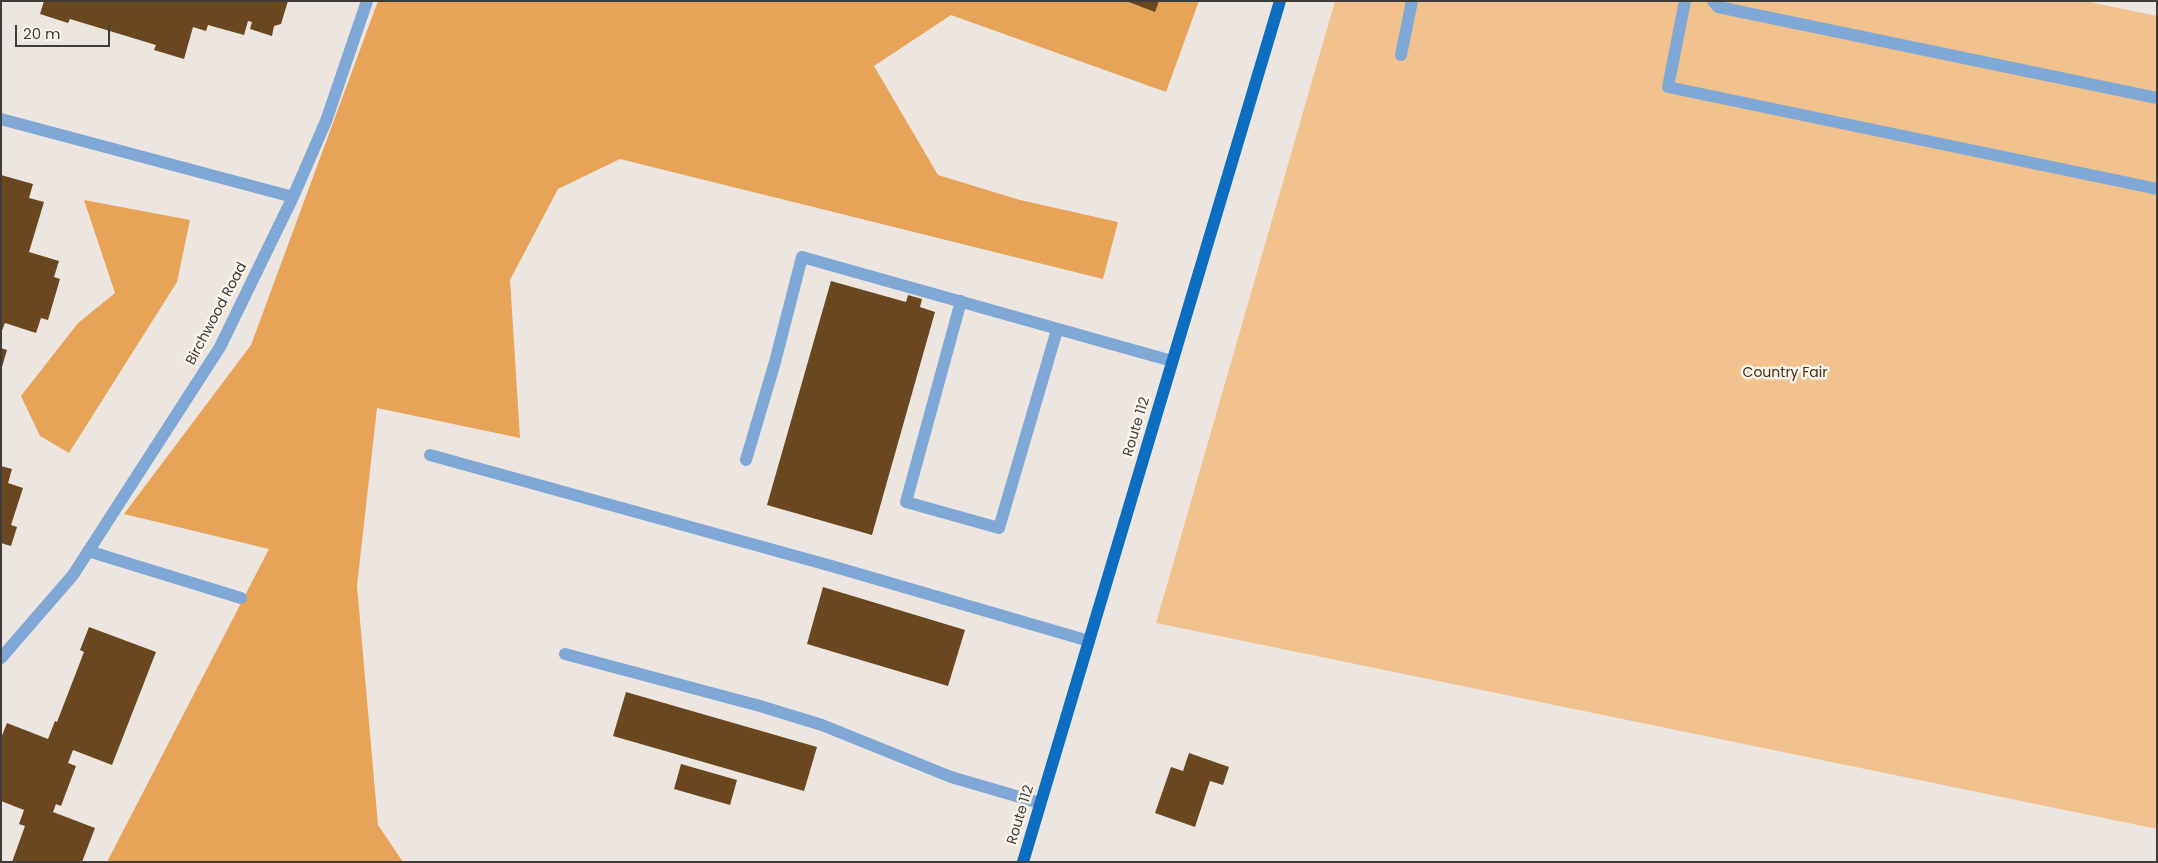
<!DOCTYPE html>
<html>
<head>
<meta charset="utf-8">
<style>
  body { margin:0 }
  #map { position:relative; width:2158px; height:863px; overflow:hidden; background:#ede6e0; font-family:Poppins,sans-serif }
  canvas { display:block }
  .frame { position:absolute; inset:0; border:2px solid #3e3c39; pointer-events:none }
  .scale { position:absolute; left:15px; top:25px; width:95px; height:22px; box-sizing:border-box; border:2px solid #3e3c39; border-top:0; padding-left:6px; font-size:15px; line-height:18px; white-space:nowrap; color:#3e3c39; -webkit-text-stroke:4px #faf4ed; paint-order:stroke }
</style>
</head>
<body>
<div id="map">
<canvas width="2158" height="863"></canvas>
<div class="frame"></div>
<div class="scale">20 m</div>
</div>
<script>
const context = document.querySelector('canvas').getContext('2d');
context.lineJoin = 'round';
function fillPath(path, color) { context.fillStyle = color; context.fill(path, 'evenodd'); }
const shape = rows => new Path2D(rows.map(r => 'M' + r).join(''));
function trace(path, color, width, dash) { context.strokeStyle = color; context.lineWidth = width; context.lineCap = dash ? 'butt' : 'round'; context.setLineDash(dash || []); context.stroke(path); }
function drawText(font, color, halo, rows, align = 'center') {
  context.font = font + ' Poppins,sans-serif'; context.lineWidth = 5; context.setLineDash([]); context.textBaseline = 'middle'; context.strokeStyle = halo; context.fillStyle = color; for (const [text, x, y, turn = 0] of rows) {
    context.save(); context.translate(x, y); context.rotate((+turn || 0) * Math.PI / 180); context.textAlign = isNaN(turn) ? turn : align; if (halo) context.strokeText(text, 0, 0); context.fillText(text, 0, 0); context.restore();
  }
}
fillPath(shape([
  [1335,1,2085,1,2157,16,2157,829,1156,623]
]), '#f2c28e');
fillPath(shape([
  [378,1,1199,1,1166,92,951,15,874,66,938,175,1020,200,1118,222,1103,279,620,159,558,189,510,280,520,438,377,408,357,586,378,825,403,862,107,862,269,549,124,514,251,345],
  [84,200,190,220,177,282,69,453,40,436,21,396,78,323,115,293]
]), '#e7a459');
fillPath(shape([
  [44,1,288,1,281,24,274,26,272,36,250,29,252,22,248,21,244,35,208,25,206,31,193,27,184,59,154,50,156,45,70,19,68,23,40,14],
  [1126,1,1159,1,1155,12],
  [1,175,33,184,29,198,44,202,29,252,59,261,54,277,60,279,48,320,41,318,36,333,5,323,1,333],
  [831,281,906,302,908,295,922,299,920,307,935,312,872,535,767,505],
  [1,348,7,350,2,367,1,367],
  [1,466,12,469,8,483,23,488,11,525,17,527,11,546,1,543],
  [823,587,965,630,948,686,807,644],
  [89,627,156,652,112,765,73,750,68,763,76,766,61,806,56,804,53,812,95,828,82,862,12,862,25,826,19,824,24,810,1,801,1,738,7,723,48,739,55,721,57,722,84,652,80,650],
  [626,692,817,747,804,791,613,736],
  [1189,753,1229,767,1223,785,1210,781,1195,827,1155,813,1171,767,1183,771],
  [681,764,737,780,730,805,674,789]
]), '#6a471f');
trace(shape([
  [1685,1,1668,87,2157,189],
  [1713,1,1718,7,2157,98],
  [1401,55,1412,1],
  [961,301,906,502,999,528,1057,330],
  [430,455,835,567,1089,641],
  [746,460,775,362,802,257,1172,361],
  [565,654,760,706,822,725,951,777,1040,803]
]), '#7fa8d6', 12);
trace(shape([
  [1,119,293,197],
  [88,551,241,598],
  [1,658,73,575,220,347,293,197,326,121,367,1]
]), '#7fa8d6', 12);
trace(shape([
  [1023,862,1280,1]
]), '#0d6dc1', 12);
drawText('14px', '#3e3c39', '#faf4ed', [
  ["Birchwood Road",217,314,-62],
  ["Route 112",1137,427,-73],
  ["Route 112",1021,815,-73]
]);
drawText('14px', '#482d0c', '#faf4ed', [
  ["Country Fair",1785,373]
]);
</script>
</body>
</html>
